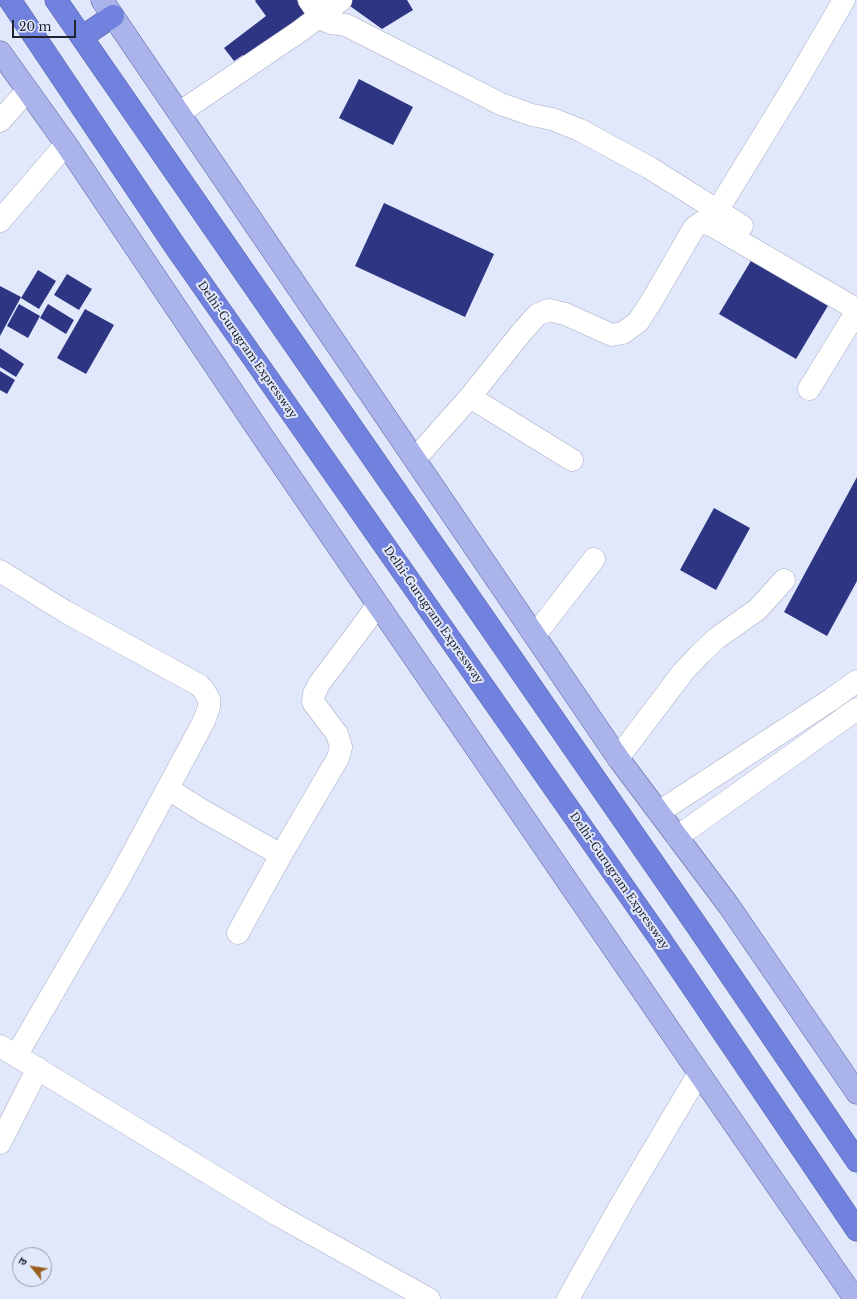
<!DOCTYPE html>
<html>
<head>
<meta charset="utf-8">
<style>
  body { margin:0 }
  #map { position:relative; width:857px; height:1299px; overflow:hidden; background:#e2e8fc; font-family:"Libre Baskerville","Noto Sans Devanagari",serif }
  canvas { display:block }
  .north { position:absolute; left:12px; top:1247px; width:40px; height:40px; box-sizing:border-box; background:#e2e8fc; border:1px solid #959aa9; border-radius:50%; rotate:300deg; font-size:11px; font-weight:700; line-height:16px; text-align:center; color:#21242d }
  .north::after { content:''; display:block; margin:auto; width:14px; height:18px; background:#985e1d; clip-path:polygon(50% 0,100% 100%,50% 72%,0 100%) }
  .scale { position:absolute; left:12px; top:20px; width:64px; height:18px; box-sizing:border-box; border:2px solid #21242d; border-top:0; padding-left:5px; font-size:12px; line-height:14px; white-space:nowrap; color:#21242d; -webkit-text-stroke:3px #e2e8fc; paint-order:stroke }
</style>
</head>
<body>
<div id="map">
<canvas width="857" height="1299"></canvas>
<div class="north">उ</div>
<div class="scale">20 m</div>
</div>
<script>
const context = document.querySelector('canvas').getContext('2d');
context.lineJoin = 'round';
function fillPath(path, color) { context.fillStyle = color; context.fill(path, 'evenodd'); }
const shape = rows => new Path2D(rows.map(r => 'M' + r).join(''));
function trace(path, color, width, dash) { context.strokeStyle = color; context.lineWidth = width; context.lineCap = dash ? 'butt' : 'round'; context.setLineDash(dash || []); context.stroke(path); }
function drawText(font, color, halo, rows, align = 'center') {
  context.font = font + ' "Libre Baskerville",serif'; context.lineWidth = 4; context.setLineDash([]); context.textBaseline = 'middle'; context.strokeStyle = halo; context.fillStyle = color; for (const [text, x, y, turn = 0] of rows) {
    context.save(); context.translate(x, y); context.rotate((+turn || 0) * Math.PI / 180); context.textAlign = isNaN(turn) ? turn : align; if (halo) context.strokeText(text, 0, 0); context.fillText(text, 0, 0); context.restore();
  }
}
fillPath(shape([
  [256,0,297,0,310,18,249,64,243,55,234,61,224,48,266,16,255,1],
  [346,0,407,0,413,10,382,29,343,1],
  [359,79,413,107,393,145,339,118],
  [384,203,494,254,465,317,355,266],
  [752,259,829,304,796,359,719,314],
  [38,270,56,281,39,309,21,298],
  [67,274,92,289,79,310,54,295],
  [0,286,21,297,0,336],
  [19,304,40,316,28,338,7,326],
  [48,304,74,320,66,334,40,318],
  [85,309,114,325,86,374,57,358],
  [0,348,24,364,16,377,0,367],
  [0,371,15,380,7,394,0,390],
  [857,477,857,581,827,636,784,612],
  [714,508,750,528,716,590,680,570]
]), '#2e3684');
const minor = shape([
  [309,0,320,16,324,20,331,23,346,25,501,104,532,115,552,119,580,130,650,168,742,226],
  [179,113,300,31,341,0],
  [0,121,27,91],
  [717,211,795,84,844,0],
  [0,221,66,144],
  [470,397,572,460],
  [415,459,470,397,521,333,537,315,549,310,565,314,612,335,623,333,638,322,651,302,694,228,702,222,713,226,851,306,854,310,855,314,809,389],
  [0,571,66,612,199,685,203,689,209,699,209,707,204,721,119,879,16,1056],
  [535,635,594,559],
  [618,758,683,672,700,654,717,638,758,609,784,580],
  [168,789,205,812,281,855,338,758,341,747,337,734,313,702,314,694,319,684,378,605],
  [659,812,832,699,857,681],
  [677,837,857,709],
  [238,933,281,855],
  [0,1046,276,1214,429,1299],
  [0,1143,38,1068],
  [568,1299,622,1203,699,1073]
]);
const major = shape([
  [102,0,618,758,729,906,857,1093],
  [0,52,66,144,265,440,699,1073,855,1299]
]);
const highway = shape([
  [10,0,175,246,660,939,857,1230],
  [56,0,697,926,857,1161],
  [82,37,113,16]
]);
trace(minor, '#a6acc4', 23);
trace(major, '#5561a0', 23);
trace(highway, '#5561a0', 23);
trace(minor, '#fff', 22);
trace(major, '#aab4eb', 22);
trace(highway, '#7182de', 22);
drawText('11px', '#21242d', '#e2e8fc', [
  ["Delhi-Gurugram Expressway",247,350,55],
  ["Delhi-Gurugram Expressway",433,615,55],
  ["Delhi-Gurugram Expressway",619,881,55]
]);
</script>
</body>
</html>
